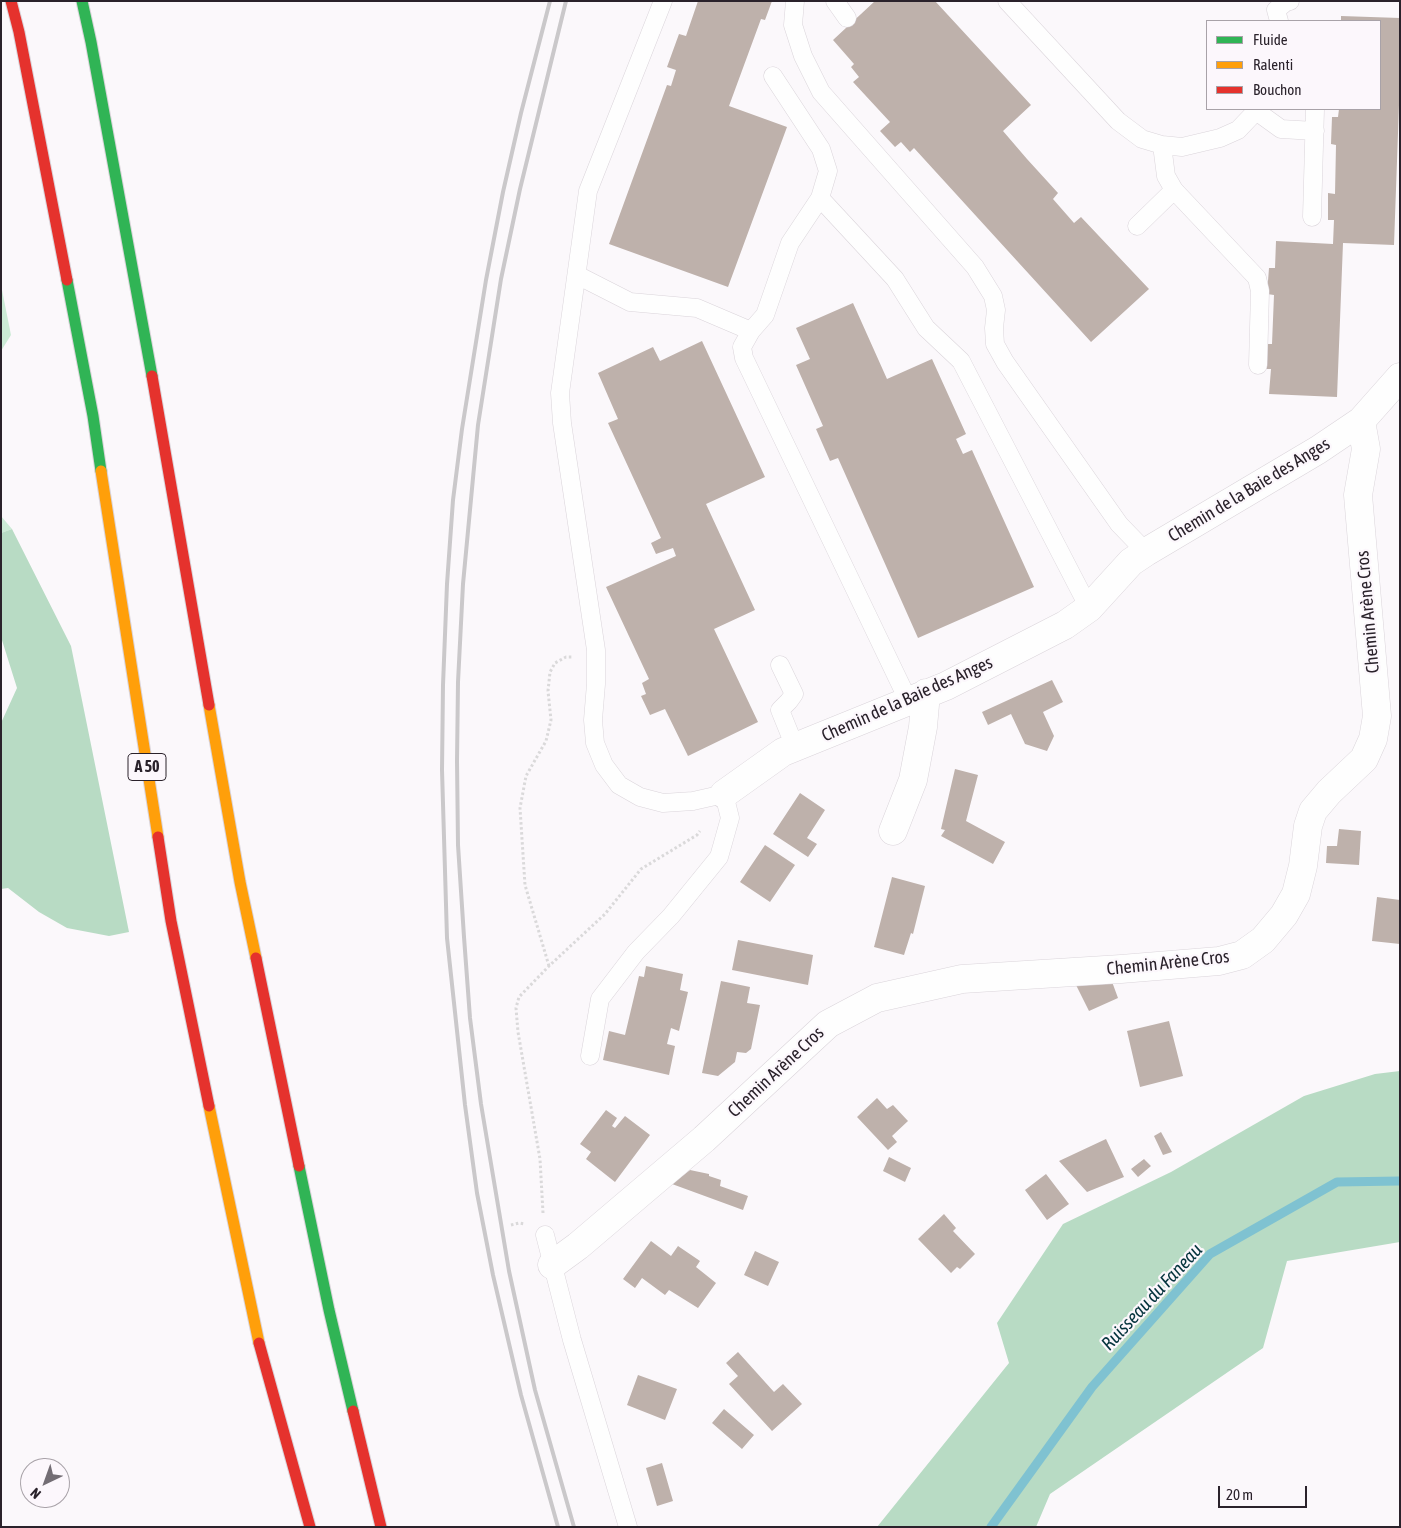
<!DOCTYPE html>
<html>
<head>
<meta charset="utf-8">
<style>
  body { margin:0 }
  #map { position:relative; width:1401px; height:1528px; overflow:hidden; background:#fbf8fb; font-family:"Asap Condensed",sans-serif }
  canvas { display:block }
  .frame { position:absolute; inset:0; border:2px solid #2a222b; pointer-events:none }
  .legend { position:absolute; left:1206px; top:20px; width:175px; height:90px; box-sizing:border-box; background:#fcf7fc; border:1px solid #a8a2a8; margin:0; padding:6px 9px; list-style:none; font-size:15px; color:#2a222b }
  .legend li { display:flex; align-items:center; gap:10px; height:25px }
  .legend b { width:25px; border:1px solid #a8a2a8 }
  .north { position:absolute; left:20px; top:1458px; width:50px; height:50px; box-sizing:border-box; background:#fcf7fc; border:1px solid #a8a2a8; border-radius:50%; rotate:222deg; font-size:14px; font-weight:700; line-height:20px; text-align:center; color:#2a222b }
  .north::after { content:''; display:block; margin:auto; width:18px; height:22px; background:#736d74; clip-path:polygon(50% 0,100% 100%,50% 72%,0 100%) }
  .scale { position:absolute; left:1218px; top:1486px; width:89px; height:22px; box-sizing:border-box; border:2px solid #2a222b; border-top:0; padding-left:6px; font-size:15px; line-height:18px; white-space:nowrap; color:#2a222b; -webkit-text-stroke:4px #fcf7fc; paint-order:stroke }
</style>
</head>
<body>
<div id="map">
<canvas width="1401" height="1528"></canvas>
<div class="frame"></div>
<ul class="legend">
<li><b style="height:6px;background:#30b455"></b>Fluide</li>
<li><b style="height:6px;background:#ff9f0a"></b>Ralenti</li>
<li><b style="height:6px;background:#e5322d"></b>Bouchon</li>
</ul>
<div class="north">N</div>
<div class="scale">20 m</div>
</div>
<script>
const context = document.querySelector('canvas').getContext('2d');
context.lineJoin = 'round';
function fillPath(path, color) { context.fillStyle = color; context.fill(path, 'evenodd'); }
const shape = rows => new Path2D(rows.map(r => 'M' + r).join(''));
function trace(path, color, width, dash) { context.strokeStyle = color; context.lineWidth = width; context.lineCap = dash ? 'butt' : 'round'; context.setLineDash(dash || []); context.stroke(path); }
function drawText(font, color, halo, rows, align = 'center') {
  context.font = font + ' "Asap Condensed",sans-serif'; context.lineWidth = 4.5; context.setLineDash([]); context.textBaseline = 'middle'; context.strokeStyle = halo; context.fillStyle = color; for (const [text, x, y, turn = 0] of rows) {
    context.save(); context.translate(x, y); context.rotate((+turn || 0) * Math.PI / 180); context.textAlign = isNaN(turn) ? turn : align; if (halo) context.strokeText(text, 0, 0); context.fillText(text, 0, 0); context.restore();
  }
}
fillPath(shape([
  [1,285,11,335,1,351],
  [1,516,12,529,1,533]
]), '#ccebd6');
fillPath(shape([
  [12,529,71,646,129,932,109,936,67,928,39,912,8,888,1,889,1,723,17,688,1,637,1,533],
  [1400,1071,1400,1242,1287,1261,1263,1348,1050,1494,1036,1527,877,1527,1009,1363,997,1323,1063,1224,1171,1172,1304,1096,1375,1074]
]), '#b8dbc4');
trace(shape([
  [991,1527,1092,1387,1210,1254,1337,1182,1400,1181]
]), '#7fc2d1', 9);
fillPath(shape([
  [698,1,772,1,765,20,761,19,729,106,787,127,728,287,609,244,667,85,671,86,676,70,667,67,679,34,686,36],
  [875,1,935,1,1031,105,1003,131,1027,159,1058,193,1053,199,1074,223,1081,217,1149,289,1091,342,914,148,910,152,901,142,895,147,880,131,890,122,853,82,859,77,851,67,854,64,833,40],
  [1341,16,1400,18,1400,77,1394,245,1343,243,1337,397,1269,394,1271,369,1264,369,1265,344,1272,344,1274,295,1267,294,1269,268,1275,268,1276,241,1333,244,1334,220,1328,220,1328,193,1335,194,1336,145,1331,144,1332,117,1338,117,1339,109,1380,109,1380,21,1341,21],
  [853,303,887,379,932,359,966,434,956,439,963,454,972,450,1034,587,918,638,838,458,830,461,816,429,823,426,796,365,810,359,796,328],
  [702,341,765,477,706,504,755,610,714,629,758,722,688,756,665,709,650,715,641,696,646,694,642,683,649,679,606,587,676,556,673,548,656,554,651,543,661,538,608,423,618,419,598,373,653,347,660,361],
  [1052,680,1063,702,1043,712,1054,736,1047,751,1025,744,1011,714,988,725,982,712],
  [955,769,978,775,966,821,1005,842,993,864,941,836,945,830,941,829],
  [800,793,825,810,807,838,817,844,808,857,773,834],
  [1339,829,1361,831,1359,865,1326,863,1327,846,1337,846],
  [765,845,795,865,770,902,740,882],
  [892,877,925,886,913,934,911,933,904,955,874,947],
  [1377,897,1400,900,1400,944,1372,941],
  [738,940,813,955,808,985,732,970],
  [646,966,683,974,680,990,688,992,679,1031,671,1028,667,1044,675,1046,669,1075,603,1060,609,1031,625,1035,639,976,644,977],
  [1111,979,1118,998,1089,1011,1075,983],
  [721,981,750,987,747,1003,760,1005,751,1049,746,1053,737,1052,735,1062,718,1076,702,1073],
  [1169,1021,1183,1076,1140,1087,1127,1031],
  [877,1098,887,1109,893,1105,908,1121,892,1136,897,1142,888,1150,857,1117],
  [606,1110,617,1118,612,1126,615,1128,625,1116,650,1135,615,1182,586,1159,591,1152,580,1144],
  [1161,1132,1172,1152,1163,1155,1154,1136],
  [1106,1139,1124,1177,1087,1192,1059,1161],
  [889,1157,911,1168,905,1182,883,1171],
  [1144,1159,1151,1166,1138,1177,1131,1169],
  [690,1170,709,1174,709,1176,721,1180,720,1186,748,1196,743,1210,672,1184],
  [1046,1174,1069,1204,1047,1220,1025,1190],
  [944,1214,956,1228,953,1231,975,1254,960,1269,957,1267,951,1273,918,1239],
  [651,1241,671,1256,678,1246,700,1261,696,1267,716,1283,698,1308,669,1290,665,1295,642,1278,635,1288,623,1279],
  [755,1251,779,1262,768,1286,744,1275],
  [738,1352,774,1392,783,1384,802,1404,772,1431,729,1384,738,1376,726,1363],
  [638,1375,677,1389,665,1420,627,1405],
  [724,1409,754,1435,742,1449,712,1423],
  [662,1463,673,1501,657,1506,646,1468]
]), '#beb1ab');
const lane = shape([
  [795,1,793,25,803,56,821,92,975,267,993,296,996,310,994,328,995,344,1005,362,1119,524,1146,552],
  [835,1,847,18],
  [1007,1,1118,121,1142,139,1162,145,1182,147,1220,138,1238,130,1258,109],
  [1279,21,1276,10,1286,2,1290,1],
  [773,76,821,149,828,171,820,198,895,279,926,328,961,361,1089,608],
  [1256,111,1281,129,1315,131],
  [1162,145,1166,176,1174,190,1257,278,1260,291,1258,365],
  [820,198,790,243,765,315,751,331,742,347,744,358,908,700],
  [1312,217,1315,109],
  [1137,226,1174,190],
  [577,275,630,302,697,308,751,331],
  [780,665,794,694,789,701,780,710,795,747],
  [590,1056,600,999,636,952,671,916,719,857,730,818,724,794,693,801,663,803,640,797,619,785,604,765,595,743,593,720,596,684,596,650,562,423,560,393,588,191,663,1],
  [545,1235,572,1340,628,1527]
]);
const street = shape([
  [724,794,783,752,946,686,1065,625,1089,608,1131,562,1146,552,1318,450,1361,421,1400,377],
  [893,831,913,780,923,727,926,693],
  [552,1265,578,1246,704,1139,828,1024,877,998,962,979,1121,969,1219,961,1242,955,1263,940,1284,915,1296,894,1303,866,1308,826,1313,811,1329,792,1364,759,1373,739,1377,716,1358,495,1366,449,1361,421]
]);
const fast = shape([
  [82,1,91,42,152,376],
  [67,280,93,416,101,471],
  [299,1166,329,1310,353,1411]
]);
const slow = shape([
  [101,471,158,837],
  [209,705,240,882,256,958],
  [209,1106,259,1343]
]);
const jam = shape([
  [11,1,19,32,67,280],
  [152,376,209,705],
  [158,837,171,921,209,1106],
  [256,958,299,1166],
  [259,1343,310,1527],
  [353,1411,381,1527]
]);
trace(lane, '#dad4da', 19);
trace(street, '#dad4da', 29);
trace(fast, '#dad4da', 13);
trace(slow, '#dad4da', 13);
trace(jam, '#dad4da', 13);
trace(shape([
  [549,966,525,885,520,808,526,776,546,741,551,720,548,691,550,672,555,663,566,657,573,657],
  [543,1213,540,1159,518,1032,516,1008,519,997,549,966,605,914,641,869,697,835,700,831],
  [511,1225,519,1223,525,1224]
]), '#dad9da', 3, [2.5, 2.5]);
trace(lane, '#fefefe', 18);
trace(street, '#fefefe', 28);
trace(fast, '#30b455', 11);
trace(slow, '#ff9f0a', 11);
trace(jam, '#e5322d', 11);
trace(shape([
  [550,1,521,113,503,192,486,280,462,429,453,500,447,584,443,685,442,770,447,938,465,1105,477,1193,493,1275,521,1395,558,1527],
  [566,1,520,189,501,279,478,425,463,584,458,682,457,761,458,845,464,937,470,1018,481,1104,509,1271,535,1390,574,1527]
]), '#cac8ca', 4);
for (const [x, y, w] of [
  [147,767,38]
]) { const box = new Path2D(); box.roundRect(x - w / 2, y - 13.5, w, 27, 4); context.fillStyle = '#fcf7fc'; context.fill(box); trace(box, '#2a222b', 1); }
drawText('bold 16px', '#2a222b', null, [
  ["A 50",147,767]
]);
drawText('18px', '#2a222b', '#fcf7fc', [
  ["Chemin de la Baie des Anges",1249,490,-31],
  ["Chemin Arène Cros",1368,612,-95],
  ["Chemin de la Baie des Anges",907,699,-24],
  ["Chemin Arène Cros",1168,963,-6],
  ["Chemin Arène Cros",776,1072,-43]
]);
drawText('italic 19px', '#05343d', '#fcf7fc', [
  ["Ruisseau du Faneau",1152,1297,-47]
]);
</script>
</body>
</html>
